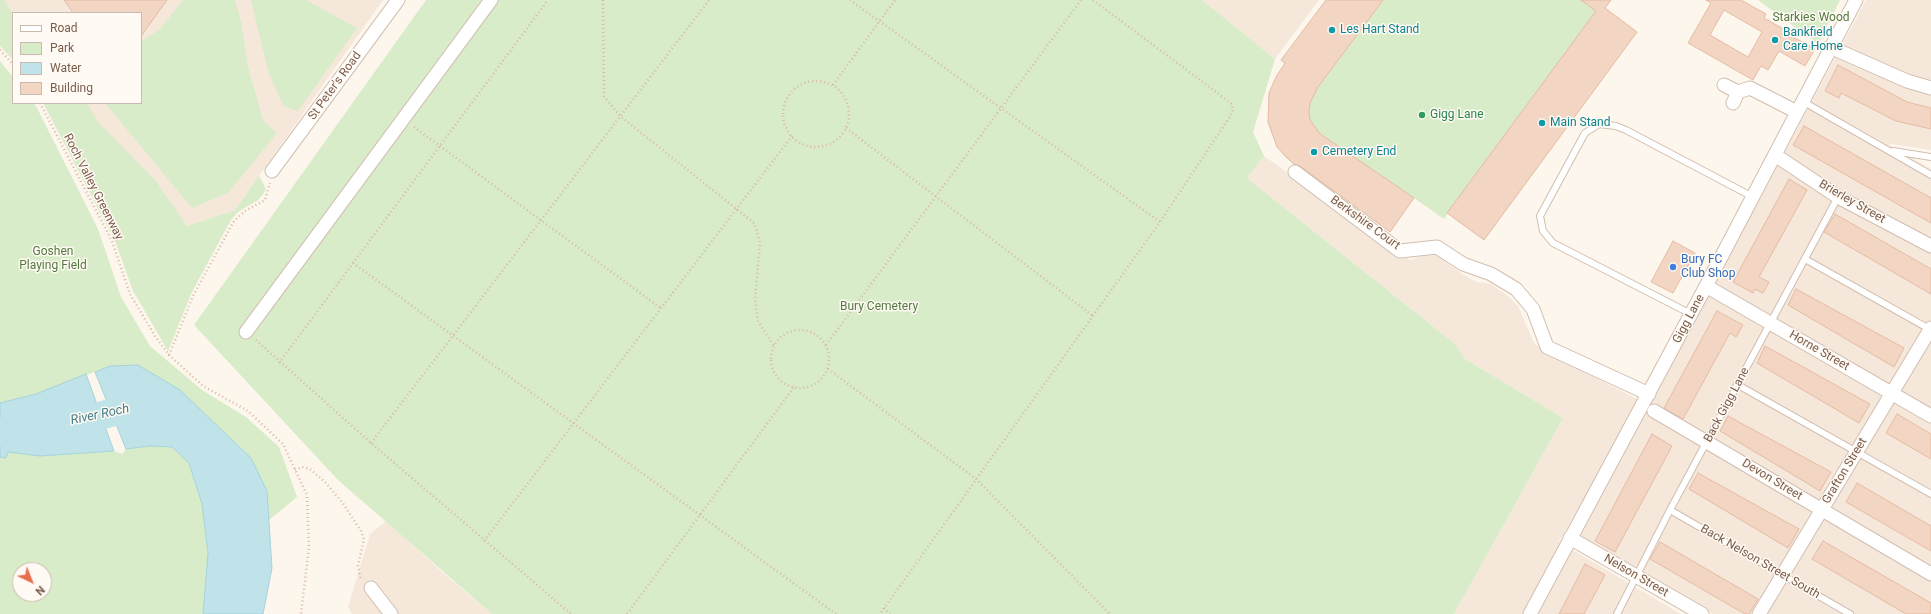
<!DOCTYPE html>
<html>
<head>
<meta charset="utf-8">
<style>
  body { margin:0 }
  #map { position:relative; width:1931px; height:614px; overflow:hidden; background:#fdf6ec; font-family:Roboto,sans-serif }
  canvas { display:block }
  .legend { position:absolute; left:12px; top:12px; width:130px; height:92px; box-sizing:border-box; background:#fffaf3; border:1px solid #cabbb1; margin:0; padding:5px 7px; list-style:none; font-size:12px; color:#7a5c4d }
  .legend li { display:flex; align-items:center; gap:8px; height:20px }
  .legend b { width:20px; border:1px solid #cabbb1 }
  .north { position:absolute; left:12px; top:562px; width:40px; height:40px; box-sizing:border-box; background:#fffaf3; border:1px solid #cabbb1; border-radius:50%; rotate:137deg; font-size:11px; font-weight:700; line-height:16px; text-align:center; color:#7a5c4d }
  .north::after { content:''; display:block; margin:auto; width:14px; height:18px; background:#e76f51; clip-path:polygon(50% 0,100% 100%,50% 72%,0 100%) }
</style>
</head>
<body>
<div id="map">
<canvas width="1931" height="614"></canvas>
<ul class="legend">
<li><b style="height:5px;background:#fff"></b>Road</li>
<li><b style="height:11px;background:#d8ecc9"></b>Park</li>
<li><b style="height:11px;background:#bfe3e8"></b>Water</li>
<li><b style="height:11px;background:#f3d5c3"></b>Building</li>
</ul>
<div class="north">N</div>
</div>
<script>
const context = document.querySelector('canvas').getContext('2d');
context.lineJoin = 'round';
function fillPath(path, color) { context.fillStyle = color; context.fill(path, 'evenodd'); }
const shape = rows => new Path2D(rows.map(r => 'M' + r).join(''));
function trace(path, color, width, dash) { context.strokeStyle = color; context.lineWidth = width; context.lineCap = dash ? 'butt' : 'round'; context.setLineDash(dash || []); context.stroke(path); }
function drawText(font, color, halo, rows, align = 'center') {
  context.font = font + ' Roboto,sans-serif'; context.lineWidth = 3; context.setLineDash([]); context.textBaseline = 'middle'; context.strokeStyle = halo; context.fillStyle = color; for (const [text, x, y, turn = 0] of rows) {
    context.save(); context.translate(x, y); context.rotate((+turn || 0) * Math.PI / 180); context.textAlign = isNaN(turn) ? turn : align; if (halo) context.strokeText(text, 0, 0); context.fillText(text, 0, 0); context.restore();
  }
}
fillPath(shape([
  [0,0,383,0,235,210,187,226,72,103,141,103,141,13,13,13,13,41],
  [1202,0,1319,0,1275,59],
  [1866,0,1931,0,1931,150,1886,143,1931,169,1931,614,1713,614,1580,536],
  [1264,156,1410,260,1422,256,1436,255,1465,276,1477,282,1491,284,1508,296,1518,306,1534,343,1543,351,1641,401,1559,542,1681,614,1454,614,1563,418,1465,359,1455,344,1247,178],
  [386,521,442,572,492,614,352,614,348,607,370,534]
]), '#f5e8da');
fillPath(shape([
  [0,0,4,0,13,14,13,60,0,46],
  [183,0,235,0,241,21,248,67,263,120,277,133,228,193,192,208,105,103,141,103,141,42,160,29],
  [251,0,306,0,357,28,298,111,283,106,268,71],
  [426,0,1202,0,1275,59,1253,132,1264,156,1247,178,1455,344,1465,359,1563,418,1454,614,492,614,338,480,194,325],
  [1326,0,1611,0,1605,8,1637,32,1484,240,1448,213,1444,219,1414,198,1390,232,1297,168,1286,157,1277,147,1268,122,1269,93,1276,77,1285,63,1281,60],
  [1758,0,1840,0,1818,44],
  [0,61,13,77,13,103,34,103,36,106,98,229,121,297,150,346,202,390,246,417,279,447,297,497,269,520,267,491,251,458,223,431,110,366,36,394,0,403],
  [43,103,87,103,99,123,155,180,187,226,235,210,259,176,266,189,263,194,258,200,238,212,231,220,192,292,168,351,133,291,115,241],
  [150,446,172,447,189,463,202,504,208,553,203,614,0,614,0,457,6,458,7,452,40,456,114,451,122,454,126,449],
  [20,570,44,570,44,594,20,594]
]), '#d8ecc9');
const water = shape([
  [138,365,180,390,251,458,267,491,272,568,263,614,203,614,208,553,202,504,189,463,172,447,150,446,126,449,95,372,110,366,138,365],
  [86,374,114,451,40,456,8,452,6,458,0,457,0,403,36,394,86,374]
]);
fillPath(water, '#bfe3e8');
trace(water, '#a5d3da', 1);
trace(shape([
  [0,432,11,433,100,416,131,407,148,412]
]), '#bfe3e8', 28);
const building = shape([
  [64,0,167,0,141,36,141,13,73,13,64,0],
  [1326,0,1383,0,1318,87,1310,103,1309,112,1310,120,1319,133,1414,198,1390,232,1300,166,1294,164,1286,157,1277,147,1268,122,1269,93,1276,77,1285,63,1281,60,1326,0],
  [1581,0,1611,0,1605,8,1637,32,1484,240,1447,213,1596,11,1581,0],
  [1706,0,1741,0,1766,14,1764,18,1789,32,1788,34,1815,49,1805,66,1779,51,1768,70,1761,66,1753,80,1688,43,1711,3,1706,0],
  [1724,10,1762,32,1748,57,1710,35,1724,10],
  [1838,65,1907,102,1931,108,1931,129,1896,121,1841,93,1839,98,1825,91,1838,65],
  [1804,126,1931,198,1931,223,1793,145,1804,126],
  [1789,179,1807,190,1759,277,1769,282,1763,293,1755,289,1753,293,1733,282,1789,179],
  [1835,214,1931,269,1931,294,1824,232,1835,214],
  [1673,241,1695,253,1673,293,1651,282,1673,241],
  [1796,289,1904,348,1894,367,1788,305,1796,289],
  [1717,311,1743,325,1736,337,1730,333,1683,419,1664,408,1717,311],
  [1765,346,1870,404,1859,423,1757,363,1765,346],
  [1897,414,1931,434,1931,459,1886,433,1897,414],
  [1728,416,1831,472,1820,491,1720,431,1728,416],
  [1652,434,1672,446,1615,552,1595,541,1652,434],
  [1698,473,1799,529,1788,548,1689,489,1698,473],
  [1857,483,1931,526,1931,551,1846,502,1857,483],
  [1823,541,1931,603,1931,614,1906,614,1812,559,1823,541],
  [1660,542,1758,599,1749,614,1745,614,1650,559,1660,542],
  [1585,564,1605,575,1584,614,1559,614,1585,564]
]);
fillPath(building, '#f3d5c3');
trace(building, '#e6bba3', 1);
const lane = shape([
  [1802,101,1931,175],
  [1893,151,1931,157],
  [1805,259,1931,330],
  [1691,314,1553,243,1543,231,1540,216,1585,133,1599,124,1616,126,1626,130,1753,197],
  [1738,385,1931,494],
  [1670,510,1850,614],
  [1617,614,1670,510,1838,197]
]);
const street = shape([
  [1830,47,1907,81,1931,88],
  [1724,85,1738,92,1733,103],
  [1738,92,1750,88,1797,112],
  [1775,155,1838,197,1931,246],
  [272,171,398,0],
  [1295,172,1400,251,1437,247,1463,264,1491,274,1516,289,1533,309,1547,347,1649,394],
  [1706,286,1931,416],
  [246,332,491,0],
  [1654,411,1931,574],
  [1570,538,1702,614],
  [371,588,391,614],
  [1530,614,1706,286,1856,0],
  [1759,614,1931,328]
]);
trace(lane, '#d1beb0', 8);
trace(street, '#d1beb0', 15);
trace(shape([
  [603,0,604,96,620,116,754,223,760,242,755,299,758,321,774,346],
  [850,0,1160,222,880,614],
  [1093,0,1232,104,1233,112,1160,222],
  [0,50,13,64],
  '783 114a33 33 0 1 1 66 0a33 33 0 1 1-66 0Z',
  [833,85,895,0],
  [40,103,112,241,130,294,155,336,169,355,203,386,248,411,283,444,307,495,309,547,301,614],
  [414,127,662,309],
  [846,128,1093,316],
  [353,263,836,614],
  '771 359a29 29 0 1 1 58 0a29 29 0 1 1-58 0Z',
  [256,340,371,443,571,614],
  [826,345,1081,0],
  [169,355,193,296,234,221,245,211,265,200,270,183],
  [279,363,548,0],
  [828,369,976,479,1110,614],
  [371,443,709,0],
  [295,470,302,467,310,469,325,482,342,502,361,531,364,539,358,566,361,580],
  [484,541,792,136],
  [884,608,890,614],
  [627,614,794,387]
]), '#d9b8a5', 2.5, [1, 3]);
trace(lane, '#fff', 6);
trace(street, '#fff', 13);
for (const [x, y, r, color] of [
  [1332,30,4,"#0f9aa8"],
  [1775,40,4,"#0f9aa8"],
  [1422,115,4,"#2e9e5b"],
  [1542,123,4,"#0f9aa8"],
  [1314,152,4,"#0f9aa8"],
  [1673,267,4,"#3f7fe0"]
]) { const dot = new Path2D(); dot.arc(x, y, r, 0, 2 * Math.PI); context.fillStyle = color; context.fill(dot); trace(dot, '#fffaf3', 1.5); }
drawText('12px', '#537a41', '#fffaf3', [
  ["Starkies Wood",1811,18],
  ["Goshen",53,252],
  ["Playing Field",53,266],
  ["Bury Cemetery",879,307]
]);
drawText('12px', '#0d838f', '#fffaf3', [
  ["Les Hart Stand",1340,30],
  ["Bankfield",1783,33],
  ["Care Home",1783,47],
  ["Main Stand",1550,123],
  ["Cemetery End",1322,152]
], 'left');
drawText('12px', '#7a5c4d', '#fffaf3', [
  ["St Peter's Road",335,86,-54],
  ["Roch Valley Greenway",93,187,63],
  ["Brierley Street",1852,202,30],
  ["Berkshire Court",1365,223,36],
  ["Gigg Lane",1689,319,-62],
  ["Horne Street",1819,351,30],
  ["Back Gigg Lane",1727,405,-62],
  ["Grafton Street",1845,471,-59],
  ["Devon Street",1772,480,31],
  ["Back Nelson Street South",1760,562,30],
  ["Nelson Street",1636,576,30]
]);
drawText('12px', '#27864d', '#fffaf3', [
  ["Gigg Lane",1430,115]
], 'left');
drawText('12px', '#366cbe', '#fffaf3', [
  ["Bury FC",1681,260],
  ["Club Shop",1681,274]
], 'left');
drawText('italic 13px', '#437c86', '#fffaf3', [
  ["River Roch",100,415,-12]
]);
</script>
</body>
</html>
